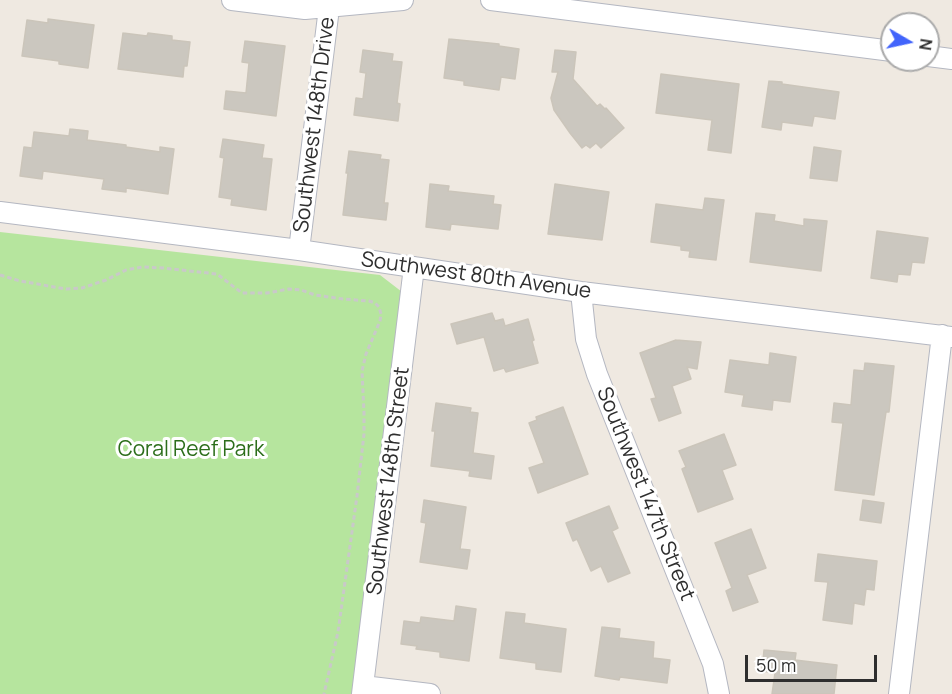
<!DOCTYPE html>
<html>
<head>
<meta charset="utf-8">
<style>
  body { margin:0 }
  #map { position:relative; width:952px; height:694px; overflow:hidden; background:#efe9e1; font-family:Manrope,sans-serif }
  canvas { display:block }
  .north { position:absolute; left:880px; top:12px; width:60px; height:60px; box-sizing:border-box; background:#fff; border:2px solid #ababab; border-radius:50%; rotate:99deg; font-size:16px; font-weight:700; line-height:24px; text-align:center; color:#2e2e2e }
  .north::after { content:''; display:block; margin:auto; width:21px; height:27px; background:#4264fb; clip-path:polygon(50% 0,100% 100%,50% 72%,0 100%) }
  .scale { position:absolute; left:745px; top:655px; width:132px; height:27px; box-sizing:border-box; border:3px solid #2e2e2e; border-top:0; padding-left:8px; font-size:18px; line-height:21px; white-space:nowrap; color:#2e2e2e; -webkit-text-stroke:4px #fff; paint-order:stroke }
</style>
</head>
<body>
<div id="map">
<canvas width="952" height="694"></canvas>
<div class="north">N</div>
<div class="scale">50 m</div>
</div>
<script>
const context = document.querySelector('canvas').getContext('2d');
context.lineJoin = 'round';
function fillPath(path, color) { context.fillStyle = color; context.fill(path, 'evenodd'); }
const shape = rows => new Path2D(rows.map(r => 'M' + r).join(''));
function trace(path, color, width, dash) { context.strokeStyle = color; context.lineWidth = width; context.lineCap = dash ? 'butt' : 'round'; context.setLineDash(dash || []); context.stroke(path); }
function drawText(font, color, halo, rows, align = 'center') {
  context.font = font + ' Manrope,sans-serif'; context.lineWidth = 6; context.setLineDash([]); context.textBaseline = 'middle'; context.strokeStyle = halo; context.fillStyle = color; for (const [text, x, y, turn = 0] of rows) {
    context.save(); context.translate(x, y); context.rotate((+turn || 0) * Math.PI / 180); context.textAlign = isNaN(turn) ? turn : align; if (halo) context.strokeText(text, 0, 0); context.fillText(text, 0, 0); context.restore();
  }
}
fillPath(shape([
  [0,232,380,275,406,295,353,694,0,694]
]), '#b6e59e');
const building = shape([
  [48,19,94,25,88,68,59,64,59,61,22,56,27,20,48,23,48,19],
  [123,33,147,36,148,33,172,36,172,40,190,42,187,66,184,66,183,77,118,69,123,33],
  [449,39,499,44,499,46,519,49,515,79,501,77,499,90,464,85,464,81,444,78,449,39],
  [245,41,285,46,276,116,224,109,226,91,246,93,249,63,242,62,245,41],
  [363,50,393,54,392,61,402,62,397,103,400,104,398,121,354,115,356,98,363,99,366,73,360,72,363,50],
  [555,50,576,52,573,79,597,106,600,104,605,109,606,108,624,128,601,148,596,143,590,148,586,145,582,148,570,133,554,110,551,98,558,72,552,72,555,50],
  [661,74,739,84,731,153,708,150,712,120,656,113,661,74],
  [769,81,782,82,782,84,839,92,835,119,814,116,812,126,782,122,781,130,762,127,769,81],
  [70,129,88,131,87,140,126,145,126,147,160,152,160,147,174,149,168,194,126,188,126,192,102,189,104,179,43,171,42,179,20,176,24,147,32,148,34,132,69,136,70,129],
  [223,139,264,145,262,158,272,159,266,210,231,205,232,199,219,197,224,158,220,157,223,139],
  [814,147,841,151,837,181,810,178,814,147],
  [349,151,381,155,380,159,389,160,384,203,388,203,386,220,343,215,348,173,346,173,349,151],
  [430,184,449,186,448,191,494,196,493,204,501,205,498,229,451,224,450,230,426,227,430,184],
  [555,184,609,192,602,240,548,234,555,184],
  [705,198,724,200,716,260,689,257,690,251,681,250,681,246,651,242,656,204,703,210,705,198],
  [756,213,775,215,774,221,804,226,804,219,827,221,821,271,750,262,756,213],
  [877,231,928,238,924,263,912,262,910,275,898,274,897,282,871,278,877,231],
  [492,313,495,321,503,319,505,326,528,319,534,340,532,341,538,363,506,372,504,368,494,371,484,337,457,344,451,324,492,313],
  [676,340,701,342,697,369,687,367,691,379,672,386,681,413,659,421,651,399,656,398,640,353,676,340],
  [770,353,796,357,790,402,773,400,772,410,742,406,744,395,725,392,730,360,769,365,770,353],
  [865,363,894,366,889,412,886,412,874,495,835,490,843,423,832,422,834,403,851,405,854,370,864,371,865,363],
  [436,403,471,408,470,412,478,413,473,453,494,456,491,479,469,476,470,471,431,466,435,431,432,431,436,403],
  [563,407,588,474,538,493,529,468,544,463,529,423,537,420,536,417,563,407],
  [724,434,736,465,722,470,733,499,698,512,682,469,686,467,679,451,724,434],
  [424,500,466,507,460,549,470,550,467,569,420,562,426,523,421,522,424,500],
  [863,500,884,503,881,523,860,520,863,500],
  [609,506,618,528,612,531,630,573,608,582,601,566,591,571,577,539,573,541,566,523,609,506],
  [751,529,766,568,747,575,758,602,733,611,726,591,732,588,715,543,751,529],
  [818,554,877,561,874,590,866,589,864,605,854,603,852,624,823,620,828,582,815,581,818,554],
  [456,606,476,609,469,661,440,657,440,652,416,649,417,646,401,644,404,621,420,623,421,617,454,621,456,606],
  [506,612,525,614,524,623,566,629,561,672,536,669,536,663,500,658,506,612],
  [602,627,620,629,619,638,654,642,653,658,670,660,667,683,620,677,619,680,595,676,602,627],
  [764,650,796,653,795,660,837,665,834,694,772,694,775,673,762,671,764,650]
]);
fillPath(building, '#cbc7bf');
trace(building, '#cbc5ba', 1.5);
const minor = shape([
  [232,0,305,9,403,0],
  [491,0,892,51],
  [928,56,952,59],
  [0,212,299,250,581,292,952,337],
  [299,250,330,0],
  [581,292,586,339,597,374,713,664,719,694],
  [363,686,430,694],
  [362,694,414,267],
  [899,694,942,335]
]);
trace(minor, '#b4b7c1', 22);
trace(shape([
  [0,275,20,281,66,289,82,288,106,280,126,270,142,267,163,268,217,274,242,293,267,293,289,289,301,290,315,295,343,299,369,301,375,303,379,307,381,314,380,321,366,354,362,371,364,413,364,434,357,496,338,632,324,694]
]), '#c9c9c9', 3, [4.5, 3]);
trace(minor, '#fff', 20);
drawText('21px', '#2e2e2e', '#fff', [
  ["Southwest 148th Drive",315,125,-83],
  ["Southwest 80th Avenue",476,276,8],
  ["Southwest 148th Street",389,481,-83],
  ["Southwest 147th Street",645,494,68]
]);
drawText('21px', '#2c6e1b', '#fff', [
  ["Coral Reef Park",191,450]
]);
</script>
</body>
</html>
